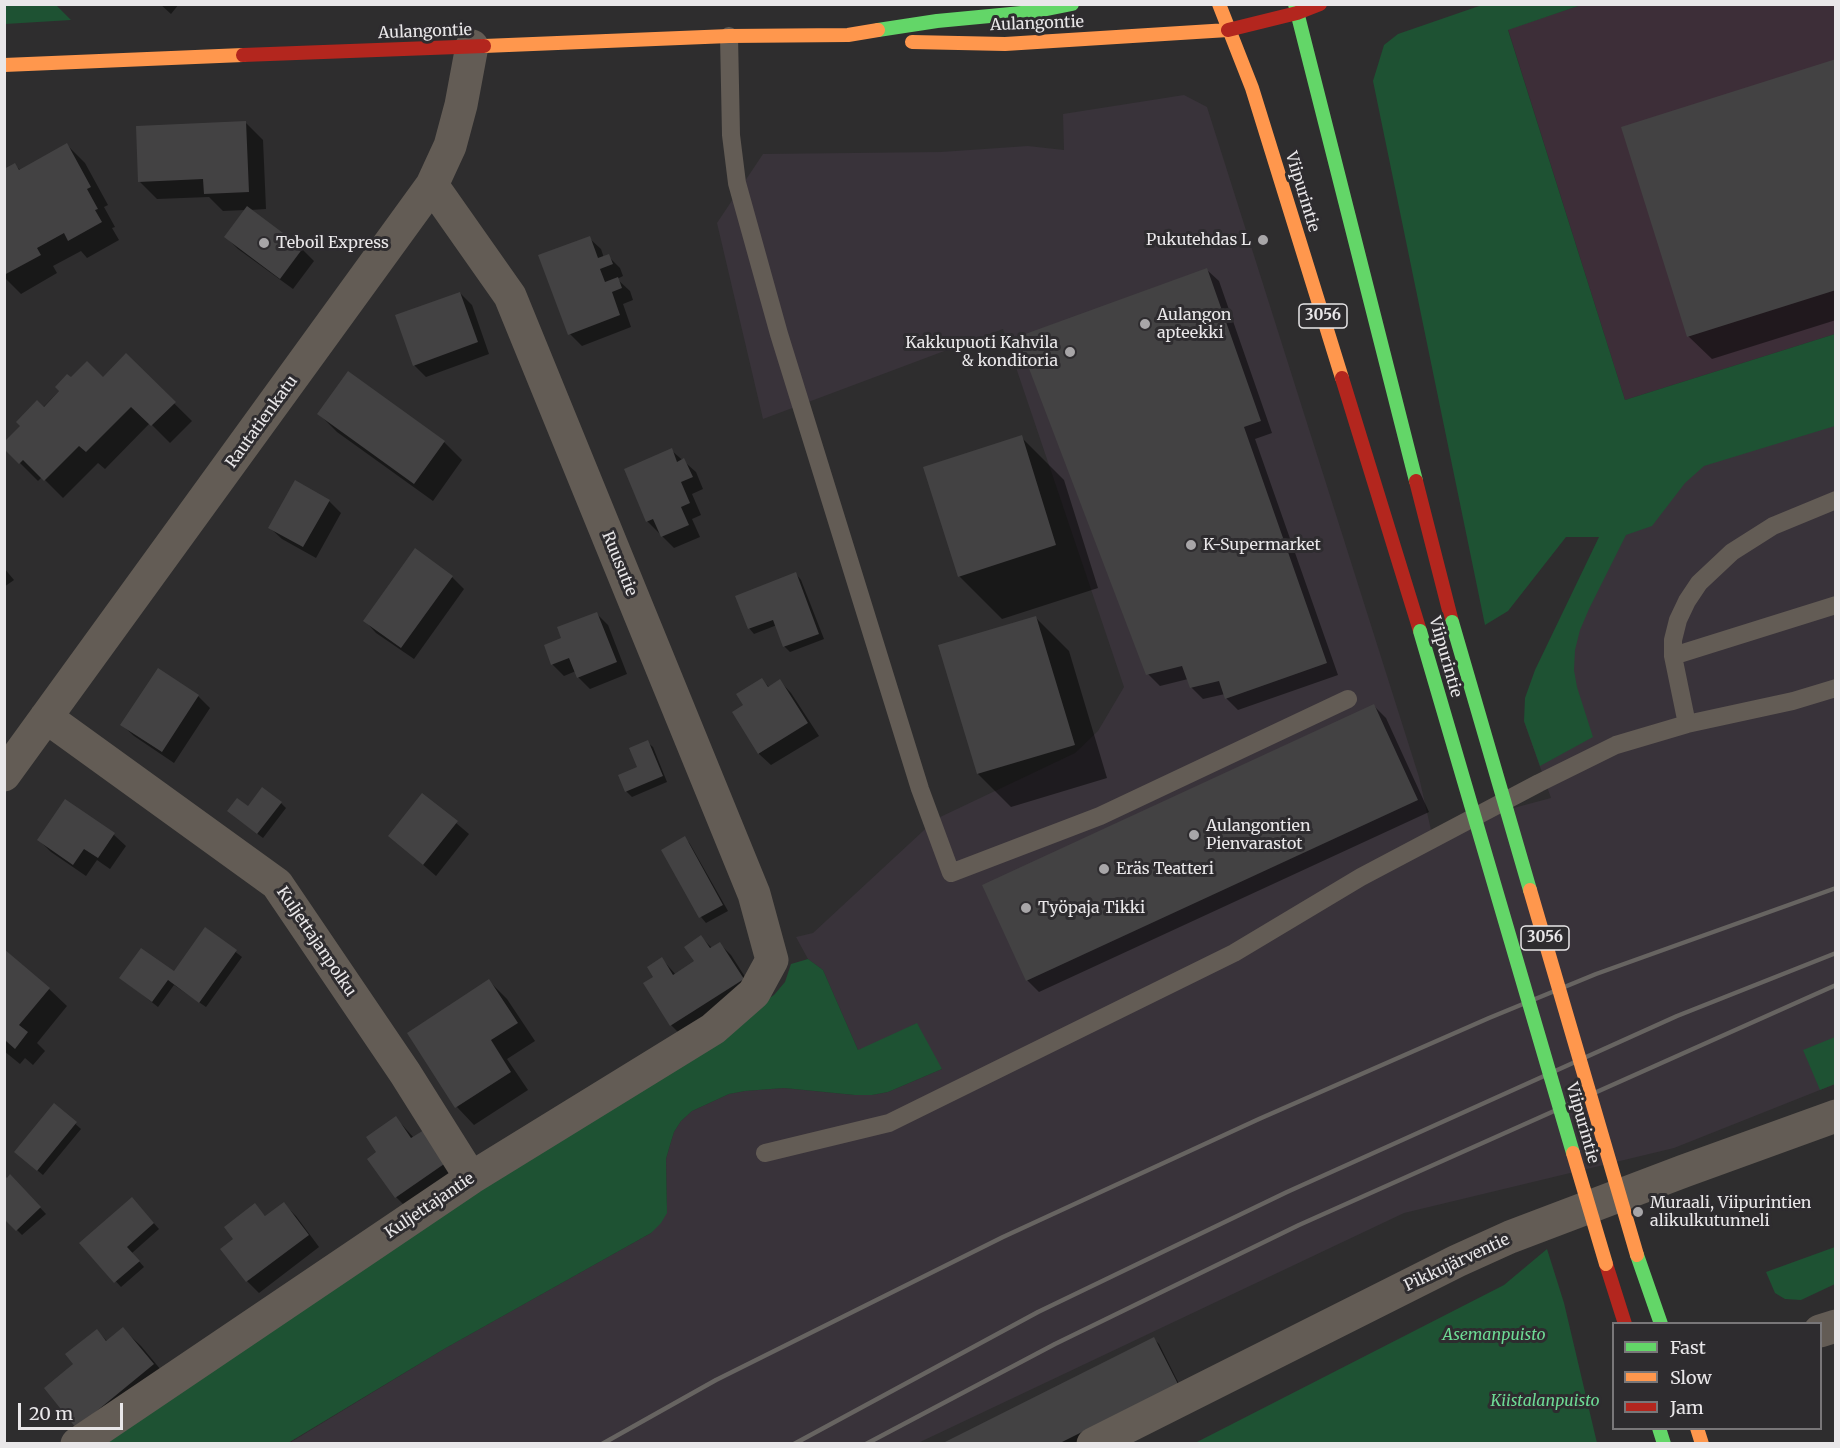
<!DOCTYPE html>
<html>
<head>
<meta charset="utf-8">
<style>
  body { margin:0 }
  #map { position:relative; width:1840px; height:1448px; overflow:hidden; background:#2e2d2e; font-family:Merriweather,serif }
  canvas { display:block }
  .frame { position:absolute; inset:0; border:6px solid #e9e7e9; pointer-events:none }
  .legend { position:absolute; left:1612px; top:1322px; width:210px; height:108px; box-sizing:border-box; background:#2e2c2f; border:2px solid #797779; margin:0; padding:8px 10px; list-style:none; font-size:18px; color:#e9e7e9 }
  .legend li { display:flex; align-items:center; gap:12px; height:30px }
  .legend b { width:30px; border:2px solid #797779 }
  .scale { position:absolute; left:18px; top:1403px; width:105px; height:27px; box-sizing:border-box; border:3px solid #e9e7e9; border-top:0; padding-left:8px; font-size:18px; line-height:21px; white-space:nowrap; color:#e9e7e9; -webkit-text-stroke:4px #2e2c2f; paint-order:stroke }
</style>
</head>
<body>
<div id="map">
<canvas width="1840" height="1448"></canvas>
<div class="frame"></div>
<ul class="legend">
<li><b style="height:8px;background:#63d668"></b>Fast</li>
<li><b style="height:8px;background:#ff974d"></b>Slow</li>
<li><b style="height:8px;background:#b3261e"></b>Jam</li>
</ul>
<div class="scale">20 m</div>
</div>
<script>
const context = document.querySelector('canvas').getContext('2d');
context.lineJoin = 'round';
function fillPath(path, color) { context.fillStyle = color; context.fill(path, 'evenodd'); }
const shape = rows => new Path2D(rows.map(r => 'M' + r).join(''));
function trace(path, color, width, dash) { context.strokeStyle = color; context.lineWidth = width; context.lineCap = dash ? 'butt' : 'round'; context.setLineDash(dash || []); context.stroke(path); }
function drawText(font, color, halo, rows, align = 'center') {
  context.font = font + ' Merriweather,serif'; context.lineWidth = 6; context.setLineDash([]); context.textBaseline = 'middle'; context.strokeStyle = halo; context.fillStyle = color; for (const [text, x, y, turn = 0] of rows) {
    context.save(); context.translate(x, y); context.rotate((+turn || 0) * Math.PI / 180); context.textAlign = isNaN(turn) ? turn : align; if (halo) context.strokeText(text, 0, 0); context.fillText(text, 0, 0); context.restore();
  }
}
fillPath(shape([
  [1184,95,1207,107,1419,777,1431,830,1551,798,1524,721,1685,382,1835,419,1835,1084,1674,1148,1404,1213,918,1443,288,1444,444,1349,651,1233,667,1204,666,1159,670,1145,674,1132,681,1121,692,1111,729,1094,745,1091,784,1088,855,1095,872,1095,888,1092,942,1069,858,1050,823,970,808,959,796,937,813,933,936,819,1075,753,1098,731,1124,687,1003,329,763,419,717,223,763,154,941,152,1028,146,1064,150,1063,114]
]), '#39333a');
fillPath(shape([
  [1581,5,1835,5,1835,334,1625,400,1508,29]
]), '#3d2e38');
fillPath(shape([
  [5,4,56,5,71,20,5,24],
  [1482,5,1581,5,1508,30,1625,400,1835,334,1835,426,1704,466,1685,483,1652,526,1626,535,1589,609,1580,630,1575,650,1574,670,1577,687,1593,737,1540,766,1524,721,1525,698,1535,670,1599,537,1566,537,1508,611,1485,625,1373,81,1384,45,1398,34],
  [808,959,823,970,858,1050,917,1023,942,1069,888,1092,872,1095,855,1095,784,1088,745,1091,729,1094,692,1111,681,1121,674,1132,670,1145,666,1159,667,1213,661,1223,651,1233,444,1349,288,1443,99,1444,774,995,785,982,791,964],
  [1835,1037,1835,1084,1820,1090,1803,1050],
  [1835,1247,1835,1284,1801,1300,1785,1299,1775,1293,1766,1272],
  [1547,1249,1564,1303,1597,1443,1195,1443,1504,1285]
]), '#1e5233');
fillPath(shape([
  [160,4,179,4,171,14],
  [1836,61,1836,320,1712,359,1688,336],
  [245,122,263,140,266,209,250,210,302,249,314,261,293,289,238,249,226,237,245,210,223,211,209,197,157,199,139,181],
  [67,145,85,163,108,205,104,207,115,227,112,228,119,240,87,258,81,251,53,266,57,273,21,294,4,277,4,170,15,165,21,171],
  [589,238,601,249,604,258,608,256,620,268,623,276,617,279,630,291,633,300,623,304,631,327,582,346,570,334],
  [1207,270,1219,281,1272,433,1255,439,1338,675,1238,710,1226,698,1225,694,1203,699,1191,687,1188,679,1160,686,1148,674],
  [460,293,472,305,489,354,426,377,414,365],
  [126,356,192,421,170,443,150,423,105,469,98,463,63,498,42,477,38,481,4,447,71,379,103,379],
  [348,373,444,442,462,460,433,501,337,432,319,414],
  [1021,437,1064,480,1098,588,1002,619,959,576],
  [671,450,696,472,703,489,692,494,701,515,692,519,700,537,674,548,647,521],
  [329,501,341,513,316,558,282,539,270,528],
  [4,568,14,580,4,587],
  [796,574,801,580,824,639,790,652,784,646,777,625,754,634,749,628],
  [452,577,464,589,414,659,376,633,365,621],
  [596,613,608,625,627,674,590,689,578,677,576,671,564,676,552,664,563,639],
  [1036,618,1069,651,1107,778,1011,807,978,774],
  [762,680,770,688,780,681,791,693,819,736,771,765,759,754,734,713,745,706],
  [198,696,210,708,174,763,134,736,122,725],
  [1374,706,1386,718,1429,812,1039,992,1027,980],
  [647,742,653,747,667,782,632,797,626,791,639,768],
  [423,795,469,834,436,876,390,836],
  [66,801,114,835,126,846,110,869,97,860,86,876,51,852,39,840],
  [281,803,286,808,263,838,234,816,248,808],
  [685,838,690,844,728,911,706,923,701,917,663,850],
  [206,929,242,957,206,1007,174,985,158,1007,121,978,174,973],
  [701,937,712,948,720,944,731,955,754,991,683,1037,671,1025,655,977,662,959,676,975,696,962],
  [4,951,49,989,67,1006,37,1043,45,1051,33,1065,25,1058,20,1064,4,1051],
  [489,981,507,999,535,1041,507,1059,528,1090,474,1125,457,1107],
  [54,1105,81,1129,43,1175,21,1157],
  [396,1118,414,1138,457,1175,408,1209,396,1197,379,1153],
  [10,1176,46,1214,22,1235,4,1217,7,1180],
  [137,1204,159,1229,132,1253,144,1267,121,1287,81,1243],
  [284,1204,296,1216,319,1247,259,1293,247,1281,235,1239,255,1205,266,1217],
  [123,1329,141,1346,171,1382,96,1444,75,1364,97,1331,107,1341],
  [1154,1339,1159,1344,1182,1390,1074,1444,944,1444]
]), '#0007');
fillPath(shape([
  [1836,59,1836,290,1687,337,1621,127],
  [246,121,249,192,204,194,203,179,138,182,136,126],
  [67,143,91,187,87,189,98,209,95,210,102,222,68,241,64,233,37,248,41,255,4,275,4,169,15,163,19,170],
  [247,206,303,248,280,279,224,237],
  [590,236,598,258,609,254,613,264,600,269,605,282,618,277,622,288,612,292,620,315,568,335,538,255],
  [1207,268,1261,421,1244,427,1327,663,1225,699,1219,681,1190,688,1182,666,1146,675,1017,337],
  [460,292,478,342,413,366,395,315],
  [126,353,176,402,151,426,131,407,86,452,79,446,44,481,23,460,19,464,4,449,4,442,20,426,16,422,37,400,44,407,59,391,55,387,67,374,71,377,87,361,103,377],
  [348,371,445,441,414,484,317,414],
  [1022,435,1056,545,958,577,923,467],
  [672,448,677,462,684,458,693,477,681,482,690,503,681,507,689,525,661,537,653,519,646,522,624,469],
  [295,480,330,500,303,547,268,528],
  [415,548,453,576,401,648,363,621],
  [796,572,819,634,783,647,773,620,748,629,735,596],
  [597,612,617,662,577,678,569,658,551,665,544,645,561,638,557,627],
  [1036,616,1075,745,977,774,938,645],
  [158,668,199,695,162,752,120,725],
  [762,678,768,687,780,679,808,723,758,754,732,712,743,705,736,694],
  [1374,704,1418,800,1026,981,982,885],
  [648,740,663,776,625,792,618,775,637,767,629,748],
  [262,787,282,802,257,834,227,811,237,798,248,806],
  [422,793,458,821,423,865,388,836],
  [65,799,115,833,98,858,84,849,73,865,37,840],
  [685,836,723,905,699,918,661,850],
  [205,927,237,950,199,1003,168,980,152,1002,119,978,141,948,174,971],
  [701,935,710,948,720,942,744,979,670,1026,643,983,653,977,647,967,662,957,673,975,694,961,684,947],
  [4,949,50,988,19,1025,28,1032,15,1049,6,1041,4,1043],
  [489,979,518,1023,491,1040,511,1072,455,1108,407,1033],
  [54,1103,77,1122,37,1171,14,1152],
  [396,1116,411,1138,424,1130,447,1162,395,1198,367,1159,376,1152,366,1137],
  [10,1174,41,1207,16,1231,4,1219,4,1175,7,1178],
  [132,1197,154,1223,127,1247,140,1261,114,1283,79,1243],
  [284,1202,309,1235,246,1282,220,1249,233,1239,224,1227,255,1203,265,1216],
  [123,1327,154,1364,76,1428,44,1388,73,1364,65,1354,97,1329,106,1341],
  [1154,1337,1178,1384,1058,1444,941,1444]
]), '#434243');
trace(shape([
  [729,36,731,135,737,183,779,334,920,789,951,873,1100,816,1348,699],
  [1673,656,1836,605],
  [1687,724,1793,701,1836,688],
  [765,1153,889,1123,1234,953,1361,877,1539,783,1616,745,1687,724,1673,656,1673,640,1678,620,1687,601,1699,583,1732,552,1773,526,1836,500]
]), '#635c55', 18);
trace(shape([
  [46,717,277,884,405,1073,471,1178],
  [4,775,432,185,450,146,461,105,472,46],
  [1820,1331,1836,1326],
  [77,1444,471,1178,713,1029,754,993,772,960,754,894,510,296,432,185],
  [1093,1444,1457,1261,1510,1237,1684,1171,1836,1116]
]), '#635c55', 33);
trace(shape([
  [1295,4,1416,481],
  [878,30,937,21,1032,12,1072,4],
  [1637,1255,1661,1324],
  [1659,1428,1664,1444]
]), '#63d668', 14);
trace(shape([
  [1219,4,1252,88,1342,378],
  [912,42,1005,44,1228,30],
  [484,46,729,36,848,35,878,30],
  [4,65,243,55],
  [1697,1428,1702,1444]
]), '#ff974d', 14);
trace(shape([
  [1228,30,1297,13,1320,4],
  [243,55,484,46],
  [1342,378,1420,631],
  [1416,481,1452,622],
  [1606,1264,1625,1324]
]), '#b3261e', 14);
trace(shape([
  [602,1444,716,1380,1003,1237,1259,1119,1489,1018,1596,974,1836,888],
  [794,1444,1038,1312,1287,1192,1677,1016,1836,953],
  [866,1444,1055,1344,1299,1225,1836,985]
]), '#676461', 4.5);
trace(shape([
  [1452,622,1530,890],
  [1420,631,1573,1153]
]), '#63d668', 14);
trace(shape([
  [1530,890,1637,1255],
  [1573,1153,1606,1264]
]), '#ff974d', 14);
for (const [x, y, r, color] of [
  [1263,240,6,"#a8a6a8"],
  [264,243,6,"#a8a6a8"],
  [1145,324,6,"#a8a6a8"],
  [1070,352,6,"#a8a6a8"],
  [1191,545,6,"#a8a6a8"],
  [1194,835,6,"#a8a6a8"],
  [1104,869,6,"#a8a6a8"],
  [1026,908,6,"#a8a6a8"],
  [1638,1212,6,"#a8a6a8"]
]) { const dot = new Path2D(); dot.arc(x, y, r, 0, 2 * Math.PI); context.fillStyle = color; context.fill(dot); trace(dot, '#2e2c2f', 2); }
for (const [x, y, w] of [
  [1323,316,48],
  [1545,938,48]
]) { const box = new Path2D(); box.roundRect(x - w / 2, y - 12, w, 24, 4.5); context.fillStyle = '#2e2c2f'; context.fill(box); trace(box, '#e9e7e9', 1.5); }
drawText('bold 15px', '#e9e7e9', null, [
  ["3056",1323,316],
  ["3056",1545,938]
]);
drawText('16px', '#e9e7e9', '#2e2c2f', [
  ["Aulangontie",1037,24,-2],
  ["Aulangontie",425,32,-2],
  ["Viipurintie",1302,192,73],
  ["Rautatienkatu",262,422,-54],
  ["Ruusutie",619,564,68],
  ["Viipurintie",1445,657,74],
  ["Kuljettajanpolku",316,942,56],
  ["Viipurintie",1582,1123,74],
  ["Kuljettajantie",430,1206,-34],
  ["Pikkujärventie",1457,1263,-25]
]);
drawText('16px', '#e9e7e9', '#2e2c2f', [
  ["Pukutehdas L",1251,240,"right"],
  ["Teboil Express",276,243],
  ["Aulangon",1157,315],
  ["apteekki",1157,333],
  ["Kakkupuoti Kahvila",1058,343,"right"],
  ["& konditoria",1058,361,"right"],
  ["K-Supermarket",1203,545],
  ["Aulangontien",1206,826],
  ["Pienvarastot",1206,844],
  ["Eräs Teatteri",1116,869],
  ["Työpaja Tikki",1038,908],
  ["Muraali, Viipurintien",1650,1203],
  ["alikulkutunneli",1650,1221]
], 'left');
drawText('italic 16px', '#6dda94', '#2e2c2f', [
  ["Asemanpuisto",1494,1335],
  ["Kiistalanpuisto",1545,1401]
]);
</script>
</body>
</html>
